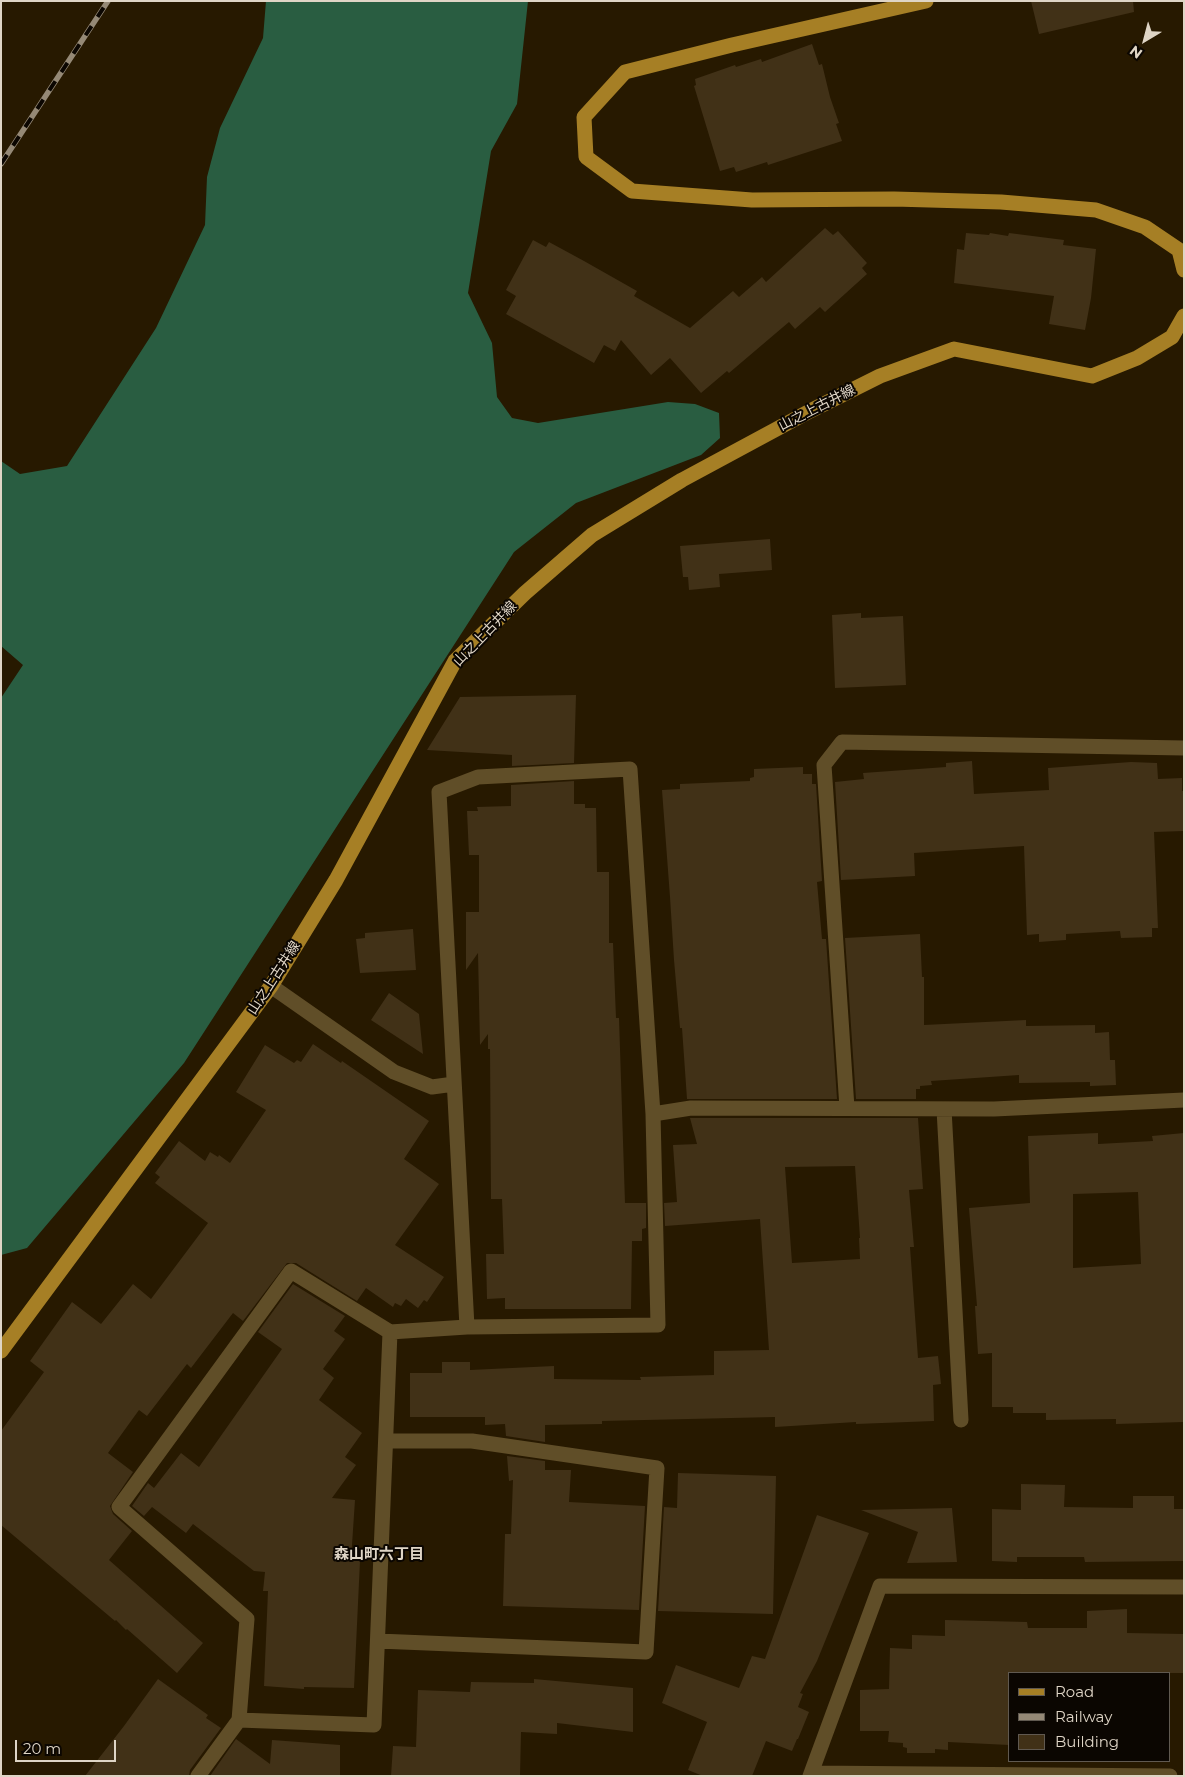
<!DOCTYPE html>
<html>
<head>
<meta charset="utf-8">
<style>
  body { margin:0 }
  #map { position:relative; width:1185px; height:1777px; overflow:hidden; background:#271900; font-family:Montserrat,sans-serif }
  canvas { display:block }
  .frame { position:absolute; inset:0; border:2px solid #dfd5c6; pointer-events:none }
  .legend { position:absolute; left:1008px; top:1672px; width:162px; height:90px; box-sizing:border-box; background:#0b0601; border:1px solid #605950; margin:0; padding:6px 9px; list-style:none; font-size:15px; color:#dfd5c6 }
  .legend li { display:flex; align-items:center; gap:10px; height:25px }
  .legend b { width:25px; border:1px solid #605950 }
  .north { position:absolute; left:1120px; top:15px; width:50px; height:50px; -webkit-text-stroke:4px #0b0601; paint-order:stroke; rotate:217deg; font-size:14px; font-weight:700; line-height:20px; text-align:center; color:#dfd5c6 }
  .north::after { content:''; display:block; margin:auto; width:18px; height:22px; background:#dfd5c6; clip-path:polygon(50% 0,100% 100%,50% 72%,0 100%) }
  .scale { position:absolute; left:15px; top:1740px; width:101px; height:22px; box-sizing:border-box; border:2px solid #dfd5c6; border-top:0; padding-left:6px; font-size:15px; line-height:18px; white-space:nowrap; color:#dfd5c6; -webkit-text-stroke:4px #0b0601; paint-order:stroke }
</style>
</head>
<body>
<div id="map">
<canvas width="1185" height="1777"></canvas>
<div class="frame"></div>
<ul class="legend">
<li><b style="height:6px;background:#a67f25"></b>Road</li>
<li><b style="height:6px;background:#958976"></b>Railway</li>
<li><b style="height:14px;background:#413117"></b>Building</li>
</ul>
<div class="north">N</div>
<div class="scale">20 m</div>
</div>
<script>
const context = document.querySelector('canvas').getContext('2d');
context.lineJoin = 'round';
function fillPath(path, color) { context.fillStyle = color; context.fill(path, 'evenodd'); }
const shape = rows => new Path2D(rows.map(r => 'M' + r).join(''));
function trace(path, color, width, dash) { context.strokeStyle = color; context.lineWidth = width; context.lineCap = dash ? 'butt' : 'round'; context.setLineDash(dash || []); context.stroke(path); }
function drawText(font, color, halo, rows, align = 'center') {
  context.font = font + ' Montserrat,"Noto Sans JP",sans-serif'; context.lineWidth = 4; context.setLineDash([]); context.textBaseline = 'middle'; context.strokeStyle = halo; context.fillStyle = color; for (const [text, x, y, turn = 0] of rows) {
    context.save(); context.translate(x, y); context.rotate((+turn || 0) * Math.PI / 180); context.textAlign = isNaN(turn) ? turn : align; if (halo) context.strokeText(text, 0, 0); context.fillText(text, 0, 0); context.restore();
  }
}
fillPath(shape([
  [266,1,528,1,517,104,491,151,468,293,492,343,497,397,512,418,538,423,668,402,695,404,719,413,720,438,701,455,576,503,514,552,184,1063,27,1248,1,1255,1,698,23,665,1,646,1,461,20,474,67,466,156,328,205,225,207,177,220,128,263,38]
]), '#295d41');
fillPath(shape([
  [1031,1,1133,1,1134,12,1039,34],
  [812,44,819,65,822,64,830,97,839,123,836,124,842,141,768,165,767,162,736,172,734,167,720,171,694,86,696,85,695,79,735,65,736,67,761,59,762,62],
  [825,228,833,235,838,231,867,263,862,268,867,274,825,312,820,307,795,329,789,322,729,373,727,371,701,393,670,358,651,375,621,340,615,351,604,345,594,363,506,314,516,296,506,290,533,240,546,247,549,242,584,261,637,291,634,296,690,328,733,291,739,297,762,277,766,282],
  [966,233,989,235,990,233,1008,236,1009,233,1064,240,1063,245,1096,249,1091,298,1085,330,1049,324,1054,296,954,283,957,249,964,250],
  [770,539,772,570,719,574,720,587,689,590,688,577,683,577,680,546],
  [861,613,861,618,903,616,906,685,835,688,832,615],
  [576,695,574,763,512,766,512,755,427,750,460,697],
  [972,761,974,794,1049,790,1048,768,1131,762,1157,763,1158,779,1182,778,1182,791,1184,791,1184,831,1154,832,1158,928,1152,928,1152,937,1121,938,1120,931,1066,934,1066,940,1039,942,1039,934,1027,935,1024,846,914,853,915,876,841,880,835,782,864,779,863,773,946,767,946,763],
  [803,767,803,774,812,774,812,784,816,784,822,881,817,882,822,939,826,939,837,1099,687,1099,682,1028,680,1028,674,960,670,897,662,790,680,789,680,784,750,781,750,778,754,777,754,769],
  [574,781,574,804,585,804,585,808,596,808,597,872,609,872,609,943,613,943,616,1018,619,1018,625,1203,646,1203,646,1228,642,1229,642,1241,632,1241,631,1309,505,1309,505,1298,487,1299,486,1254,504,1254,502,1199,491,1199,490,1049,488,1049,488,1034,480,1045,478,953,466,970,466,912,479,912,479,855,469,855,467,811,478,811,477,807,511,806,511,785],
  [413,929,416,970,360,973,356,939,365,938,365,933],
  [920,934,922,977,924,977,924,1025,1026,1020,1026,1026,1095,1025,1095,1033,1109,1032,1110,1060,1115,1060,1116,1085,1090,1086,1090,1082,1019,1083,1019,1075,931,1081,932,1085,920,1086,920,1089,916,1089,916,1099,856,1099,845,938],
  [389,993,419,1014,423,1054,371,1020],
  [313,1044,341,1063,342,1061,429,1121,404,1159,439,1184,395,1245,444,1277,427,1302,424,1300,418,1308,406,1299,401,1306,395,1303,393,1307,366,1288,357,1301,296,1263,287,1263,243,1321,233,1313,191,1368,187,1364,147,1416,139,1410,108,1453,133,1472,110,1506,113,1514,132,1531,109,1560,203,1643,177,1673,127,1629,126,1630,116,1620,115,1621,1,1525,1,1431,44,1372,30,1361,72,1302,101,1324,133,1284,151,1299,208,1223,155,1183,160,1177,155,1173,179,1141,205,1161,210,1152,218,1157,219,1155,230,1163,266,1110,236,1092,265,1045,294,1063,297,1060,301,1062],
  [690,1118,918,1118,923,1189,909,1190,914,1247,910,1247,918,1358,938,1356,941,1384,933,1385,934,1421,856,1424,856,1422,775,1427,775,1417,602,1421,602,1424,545,1425,545,1442,506,1436,505,1424,485,1425,485,1417,410,1417,410,1373,442,1373,442,1362,470,1362,470,1370,554,1366,554,1379,641,1380,640,1377,714,1375,714,1351,769,1350,760,1219,665,1226,664,1203,677,1202,673,1145,697,1144],
  [855,1166,860,1238,859,1238,860,1259,792,1263,785,1167],
  [1098,1133,1098,1144,1153,1141,1152,1136,1184,1133,1184,1422,1116,1424,1116,1419,1046,1420,1046,1413,1013,1413,1013,1407,992,1407,992,1353,978,1354,975,1306,977,1306,969,1208,1030,1203,1028,1136],
  [1138,1192,1141,1264,1073,1268,1073,1194],
  [293,1284,345,1316,334,1331,345,1339,323,1369,334,1378,319,1400,362,1433,345,1457,356,1465,332,1498,355,1500,351,1560,360,1561,354,1688,304,1687,304,1689,264,1686,268,1591,263,1591,265,1572,254,1571,193,1524,186,1533,152,1507,144,1516,132,1506,148,1483,154,1488,181,1453,199,1467,282,1349,258,1332],
  [507,1456,545,1461,545,1470,571,1470,569,1502,645,1506,639,1610,503,1606,505,1534,511,1534,513,1480,509,1481],
  [678,1473,776,1476,773,1614,658,1611,664,1507,677,1508],
  [1021,1484,1065,1485,1064,1507,1133,1508,1133,1496,1174,1496,1174,1509,1184,1509,1184,1561,1085,1562,1084,1557,1017,1557,1017,1562,992,1561,992,1509,1021,1510],
  [952,1508,957,1562,907,1563,918,1532,861,1510],
  [817,1515,869,1533,817,1661,800,1693,803,1694,798,1707,809,1712,798,1739,797,1739,792,1751,766,1741,752,1776,703,1776,688,1770,707,1722,662,1703,676,1665,739,1688,752,1656,765,1659],
  [1127,1609,1127,1633,1184,1634,1184,1673,1009,1673,1009,1745,948,1742,948,1750,935,1749,935,1753,907,1753,907,1748,903,1747,903,1743,888,1742,889,1731,860,1731,860,1690,889,1689,890,1648,912,1649,912,1635,945,1636,945,1620,1027,1622,1028,1628,1087,1628,1087,1611],
  [158,1679,208,1715,206,1718,221,1728,190,1770,189,1776,85,1776,124,1726],
  [534,1679,633,1688,633,1732,557,1723,557,1734,521,1732,520,1776,391,1776,393,1746,416,1747,418,1690,470,1692,471,1682,534,1683],
  [236,1739,270,1764,272,1740,340,1745,340,1776,210,1776]
]), '#413117');
trace(shape([
  [271,986,394,1072,432,1087,454,1084],
  [847,1108,824,765,842,742,1184,748],
  [944,1109,961,1420],
  [653,1114,691,1108,994,1109,1184,1100],
  [378,1641,646,1652,657,1468,472,1441,386,1441],
  [239,1720,374,1725,390,1332],
  [811,1773,1170,1776],
  [198,1776,239,1720,247,1619,119,1507,291,1271,390,1332,467,1327,658,1325,653,1114,630,769,478,777,439,792,467,1327],
  [810,1776,880,1586,1184,1587]
]), '#604e28', 15);
trace(shape([
  [926,1,732,45,625,72,584,117,586,157,632,191,752,200,894,199,1001,202,1096,210,1145,227,1179,250,1184,270],
  [1,1351,271,986,336,880,455,661,525,593,592,535,682,480,810,411,880,376,954,349,1092,376,1137,358,1172,337,1184,316]
]), '#a67f25', 15);
const rail = shape([
  [1,164,108,1]
]);
trace(rail, '#958976', 5.5);
trace(rail, '#0b0601', 4, [11]);
drawText('14px', '#dfd5c6', '#0b0601', [
  ["山之上古井線",817,408,-27],
  ["山之上古井線",485,634,-46],
  ["山之上古井線",274,978,-57]
]);
drawText('bold 15px', '#dfd5c6', '#0b0601', [
  ["森山町六丁目",379,1555]
]);
</script>
</body>
</html>
